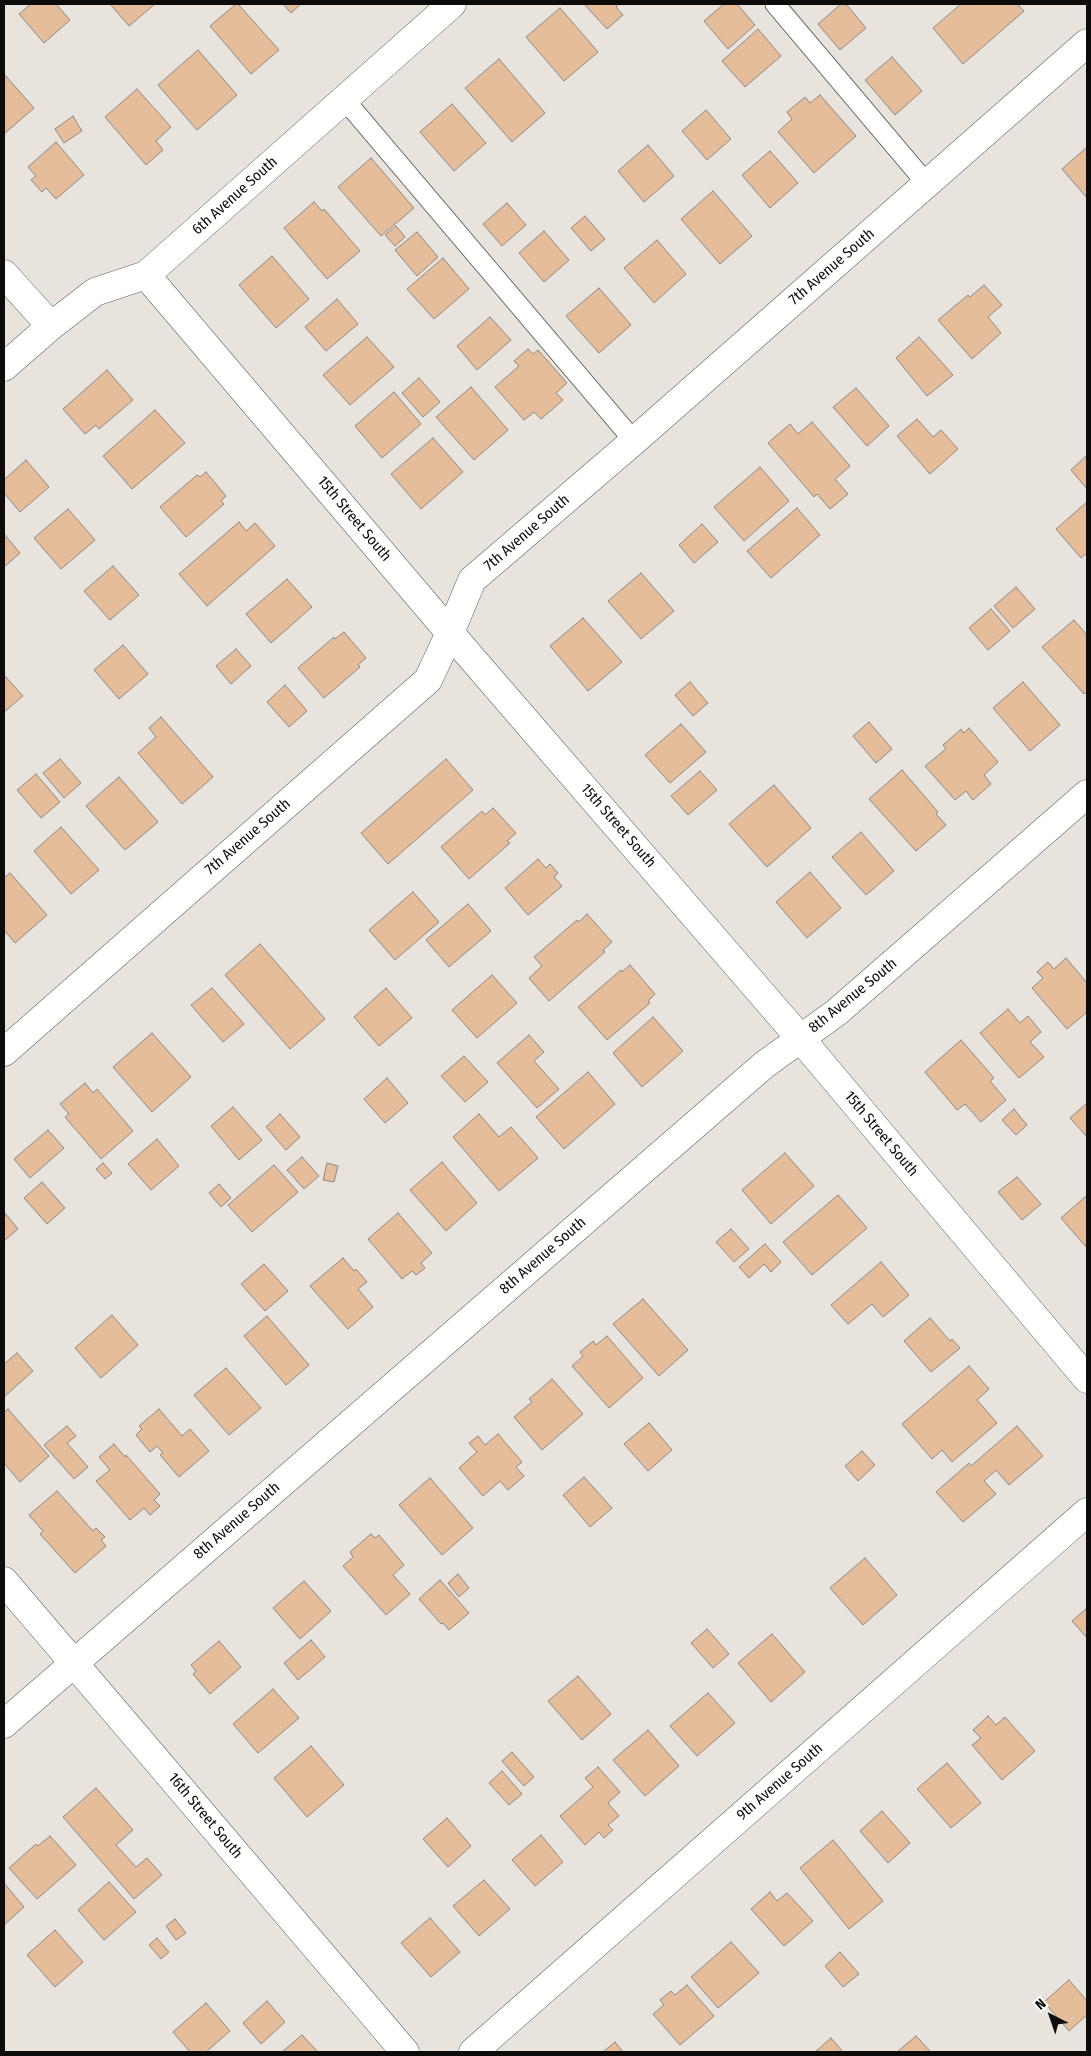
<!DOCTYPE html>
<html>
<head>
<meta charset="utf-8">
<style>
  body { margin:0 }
  #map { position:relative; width:1091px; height:2056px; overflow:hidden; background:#e8e4dd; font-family:"Fira Sans Condensed",sans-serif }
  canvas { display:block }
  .frame { position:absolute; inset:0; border:5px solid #0d0c0a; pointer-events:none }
  .north { position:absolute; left:1026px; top:1991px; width:50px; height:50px; -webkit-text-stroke:4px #fff; paint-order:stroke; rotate:319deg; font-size:14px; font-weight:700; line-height:20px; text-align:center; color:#0d0c0a }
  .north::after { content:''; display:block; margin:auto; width:18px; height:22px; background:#0d0c0a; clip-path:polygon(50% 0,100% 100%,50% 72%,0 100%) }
</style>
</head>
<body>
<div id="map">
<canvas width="1091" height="2056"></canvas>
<div class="frame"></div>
<div class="north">N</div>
</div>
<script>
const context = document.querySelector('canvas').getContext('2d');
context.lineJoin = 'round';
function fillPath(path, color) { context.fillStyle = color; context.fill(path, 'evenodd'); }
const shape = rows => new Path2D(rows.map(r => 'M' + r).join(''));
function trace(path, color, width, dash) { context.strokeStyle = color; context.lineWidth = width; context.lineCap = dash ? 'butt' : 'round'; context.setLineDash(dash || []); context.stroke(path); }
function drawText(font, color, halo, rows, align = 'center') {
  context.font = font + ' "Fira Sans Condensed",sans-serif'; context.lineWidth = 4; context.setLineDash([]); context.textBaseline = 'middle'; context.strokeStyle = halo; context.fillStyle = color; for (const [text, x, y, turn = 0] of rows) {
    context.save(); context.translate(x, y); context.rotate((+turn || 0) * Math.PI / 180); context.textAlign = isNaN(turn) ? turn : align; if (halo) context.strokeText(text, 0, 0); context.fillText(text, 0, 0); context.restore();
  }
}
const building = shape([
  [31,4,56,4,70,20,44,43,19,14,31,4],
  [110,4,155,4,129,26,110,4],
  [236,4,238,4,279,50,251,74,210,26,236,4],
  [283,4,301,4,291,13,283,4],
  [584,4,619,4,616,7,623,15,607,29,584,4],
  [724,4,737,4,755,25,728,49,704,21,724,4],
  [841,4,846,4,866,28,840,50,818,24,841,4],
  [961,4,1017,4,1024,11,963,64,933,28,961,4],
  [560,8,598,52,564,81,526,37,560,8],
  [758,29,781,56,745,87,722,61,758,29],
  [198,50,237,95,197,130,158,85,198,50],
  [892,57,922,91,895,115,865,80,892,57],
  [499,59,545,113,512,142,465,88,499,59],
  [4,74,34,108,4,134,4,74],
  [137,89,171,127,156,141,163,150,146,165,105,117,137,89],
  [820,95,856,136,814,173,778,132,792,119,787,112,805,97,810,103,820,95],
  [452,104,486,143,454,171,420,132,452,104],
  [706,110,731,139,707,160,682,131,706,110],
  [73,116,82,131,64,143,55,129,73,116],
  [56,142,84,175,56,199,46,188,42,192,31,180,36,176,28,167,56,142],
  [648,145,674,176,644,202,618,171,648,145],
  [1087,147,1087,198,1062,169,1087,147],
  [770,151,798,183,770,208,742,175,770,151],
  [371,158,414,208,381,236,338,187,371,158],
  [713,191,752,236,720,264,681,219,713,191],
  [314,202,322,211,324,209,360,251,327,279,284,228,314,202],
  [507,203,526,225,502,246,483,224,507,203],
  [585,216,605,239,591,251,571,228,585,216],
  [396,226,405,237,395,246,385,235,396,226],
  [544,231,569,260,544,282,519,253,544,231],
  [417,232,438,257,417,276,395,250,417,232],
  [657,240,686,274,654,303,624,268,657,240],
  [272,256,309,299,276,328,239,285,272,256],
  [443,258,469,289,434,319,407,289,443,258],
  [984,285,1002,305,988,317,1001,333,972,359,938,320,968,295,970,297,984,285],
  [599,288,631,325,599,353,566,316,599,288],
  [337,299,358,324,326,351,305,327,337,299],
  [490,317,511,340,477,370,457,346,490,317],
  [367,337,394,367,350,405,323,375,367,337],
  [919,337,953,375,927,396,896,358,919,337],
  [528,349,533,354,538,350,567,383,556,393,563,400,541,419,534,412,524,420,495,387,519,366,514,361,528,349],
  [107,370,133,400,99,429,96,425,85,434,63,409,107,370],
  [419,378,440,402,423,417,402,393,419,378],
  [471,387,508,430,474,460,436,417,471,387],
  [856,388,889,426,867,446,833,407,856,388],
  [394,392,421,424,382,458,355,426,394,392],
  [155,410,185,443,132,489,103,456,155,410],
  [917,419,933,437,941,430,958,449,930,474,897,436,917,419],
  [812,422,850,466,835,479,848,494,830,509,817,494,814,497,768,443,790,424,798,434,812,422],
  [433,438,463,472,421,509,391,474,433,438],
  [1087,455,1087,489,1071,470,1087,455],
  [26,460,49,487,20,512,4,493,4,480,26,460],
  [760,467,789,501,744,541,714,507,760,467],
  [206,472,226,496,221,501,224,504,186,537,160,507,197,475,200,477,206,472],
  [1087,502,1087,553,1081,558,1056,529,1087,502],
  [797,508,820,535,771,578,747,551,797,508],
  [68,509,95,540,61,569,34,538,68,509],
  [239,522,246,531,255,523,275,546,207,606,179,574,239,522],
  [702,524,718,542,694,563,679,545,702,524],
  [4,534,20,553,4,567,4,534],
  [113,566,139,595,110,620,84,591,113,566],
  [641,573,674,611,641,639,608,601,641,573],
  [287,579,312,607,271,643,246,614,287,579],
  [1016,587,1035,609,1013,628,994,606,1016,587],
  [991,609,1010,631,988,650,969,628,991,609],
  [583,618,622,662,588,691,550,646,583,618],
  [1074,620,1087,635,1087,691,1084,694,1042,647,1074,620],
  [344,632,366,658,358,665,360,667,324,698,298,668,334,637,335,639,344,632],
  [123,645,148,674,119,699,94,670,123,645],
  [236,649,251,666,231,684,216,666,236,649],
  [4,675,23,696,4,712,4,675],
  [690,682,708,703,693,716,675,695,690,682],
  [1023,682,1060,725,1030,751,993,708,1023,682],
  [285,685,307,711,289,727,267,702,285,685],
  [161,717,213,777,182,804,138,753,156,737,149,728,161,717],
  [869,722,892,749,876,763,853,736,869,722],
  [681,724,706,752,670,783,645,755,681,724],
  [969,728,998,762,984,775,991,784,973,800,966,791,955,800,925,766,946,749,943,745,961,729,964,733,969,728],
  [60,759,81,783,64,798,43,773,60,759],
  [446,759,473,790,388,864,361,833,446,759],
  [902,770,938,812,936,814,946,825,916,851,869,799,902,770],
  [700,771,717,790,688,815,671,796,700,771],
  [36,774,60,802,41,818,17,790,36,774],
  [119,777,158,822,125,850,86,806,119,777],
  [774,785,811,828,767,867,729,824,774,785],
  [493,808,516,833,507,841,510,843,469,879,441,847,482,811,485,815,493,808],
  [61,827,99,870,71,894,34,851,61,827],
  [861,832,894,871,866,895,832,857,861,832],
  [538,859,546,868,550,864,558,873,554,877,562,886,528,915,505,888,538,859],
  [810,872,841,908,807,938,776,902,810,872],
  [10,873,47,915,15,943,4,930,4,878,10,873],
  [413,892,439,922,395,960,369,930,413,892],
  [468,904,491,931,449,967,426,940,468,904],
  [587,914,612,942,603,950,605,952,549,1001,529,978,542,966,534,957,577,920,579,922,587,914],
  [260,944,325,1019,290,1049,225,975,260,944],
  [1066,958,1087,983,1087,1012,1067,1029,1032,988,1043,978,1037,972,1048,962,1054,969,1066,958],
  [630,965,655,994,648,1001,650,1003,607,1040,578,1007,621,970,622,972,630,965],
  [492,975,517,1003,477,1038,452,1010,492,975],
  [212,988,244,1024,223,1042,191,1005,212,988],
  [386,988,412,1018,379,1046,354,1017,386,988],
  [1008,1009,1020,1023,1028,1016,1041,1032,1030,1042,1044,1057,1019,1078,980,1033,1008,1009],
  [653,1017,683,1051,642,1087,613,1053,653,1017],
  [152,1033,191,1077,152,1112,113,1067,152,1033],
  [529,1035,544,1052,534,1061,559,1089,537,1108,497,1063,529,1035],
  [961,1040,994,1078,990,1081,1006,1100,981,1122,965,1104,957,1110,925,1072,961,1040],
  [464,1056,488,1082,465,1102,441,1076,464,1056],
  [588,1072,615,1104,564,1149,536,1117,588,1072],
  [387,1078,408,1103,385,1123,364,1099,387,1078],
  [85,1083,93,1093,97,1089,133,1131,101,1159,65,1117,69,1114,60,1104,85,1083],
  [1087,1103,1087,1137,1070,1118,1087,1103],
  [233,1107,262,1140,239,1160,211,1126,233,1107],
  [1014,1109,1027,1125,1016,1135,1002,1120,1014,1109],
  [280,1114,300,1137,286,1150,266,1127,280,1114],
  [479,1114,499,1137,511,1127,538,1158,499,1191,453,1137,479,1114],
  [48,1130,64,1148,30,1178,14,1159,48,1130],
  [157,1139,179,1166,151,1190,128,1164,157,1139],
  [785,1153,814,1186,771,1224,742,1190,785,1153],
  [302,1157,319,1176,304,1189,287,1170,302,1157],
  [442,1162,477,1203,446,1231,410,1190,442,1162],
  [103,1163,112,1173,105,1179,96,1169,103,1163],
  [327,1163,338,1166,334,1182,323,1180,327,1163],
  [274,1165,298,1192,252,1232,228,1205,274,1165],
  [1017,1177,1041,1204,1022,1220,998,1192,1017,1177],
  [42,1182,65,1208,47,1224,24,1198,42,1182],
  [219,1184,231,1198,221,1207,209,1193,219,1184],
  [838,1195,867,1228,812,1275,783,1242,838,1195],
  [1085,1197,1087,1199,1087,1248,1061,1218,1085,1197],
  [4,1212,18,1229,4,1241,4,1212],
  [398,1213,432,1253,421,1263,425,1268,416,1275,412,1271,402,1279,368,1239,398,1213],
  [731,1229,749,1249,734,1262,716,1242,731,1229],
  [765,1244,781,1262,771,1272,764,1264,749,1278,739,1267,765,1244],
  [343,1258,354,1271,356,1269,367,1282,358,1289,373,1307,348,1329,310,1286,343,1258],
  [881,1262,909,1295,883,1317,872,1304,848,1324,831,1305,881,1262],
  [264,1264,288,1291,265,1311,241,1284,264,1264],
  [643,1299,688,1350,659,1376,613,1324,643,1299],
  [112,1315,138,1345,101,1378,75,1348,112,1315],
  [267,1316,309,1365,286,1385,244,1336,267,1316],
  [930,1318,950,1341,952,1339,960,1348,931,1372,904,1341,930,1318],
  [607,1336,643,1378,609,1408,572,1366,583,1356,580,1352,593,1341,596,1345,607,1336],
  [17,1353,33,1371,4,1397,4,1364,17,1353],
  [969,1366,989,1389,977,1400,997,1423,952,1462,942,1450,932,1459,902,1424,969,1366],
  [226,1368,261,1408,229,1435,194,1395,226,1368],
  [552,1379,583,1414,542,1450,514,1417,532,1402,529,1399,552,1379],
  [8,1409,49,1456,20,1482,4,1463,4,1413,8,1409],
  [159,1409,182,1436,190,1429,209,1451,179,1477,160,1455,163,1453,157,1446,150,1452,136,1435,142,1429,139,1426,159,1409],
  [649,1423,672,1450,648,1471,624,1444,649,1423],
  [67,1426,76,1436,67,1443,88,1467,74,1479,44,1445,67,1426],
  [1017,1426,1043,1456,1009,1485,996,1470,984,1481,996,1494,963,1522,936,1492,969,1463,971,1466,1017,1426],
  [498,1434,522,1462,516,1467,524,1476,508,1490,500,1481,483,1496,459,1468,477,1452,469,1443,478,1436,485,1445,498,1434],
  [114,1444,125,1457,126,1455,160,1494,154,1500,160,1506,150,1515,144,1508,130,1520,96,1481,110,1470,99,1457,114,1444],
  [862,1451,875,1465,858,1481,845,1466,862,1451],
  [584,1477,612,1508,590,1527,563,1495,584,1477],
  [430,1478,473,1528,442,1555,399,1505,430,1478],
  [57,1491,93,1531,96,1528,105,1537,101,1540,106,1546,75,1573,40,1534,43,1531,29,1515,57,1491],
  [371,1534,375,1538,379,1535,404,1565,393,1575,410,1594,386,1615,343,1566,353,1557,350,1552,371,1534],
  [865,1558,897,1595,863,1625,830,1588,865,1558],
  [458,1574,469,1588,459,1597,448,1583,458,1574],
  [440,1580,469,1613,449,1630,443,1623,441,1624,419,1599,440,1580],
  [304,1581,331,1611,300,1639,273,1608,304,1581],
  [1087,1608,1087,1638,1072,1621,1087,1608],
  [707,1629,729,1654,713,1668,691,1643,707,1629],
  [772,1634,805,1672,771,1702,738,1663,772,1634],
  [311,1640,325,1657,298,1680,284,1663,311,1640],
  [219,1641,241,1667,210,1694,193,1674,196,1671,191,1665,219,1641],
  [578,1676,611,1714,582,1740,548,1701,578,1676],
  [273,1689,299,1718,258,1753,233,1724,273,1689],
  [708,1693,735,1723,697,1756,670,1726,708,1693],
  [988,1716,996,1725,1005,1717,1035,1751,1002,1780,972,1745,981,1738,973,1730,988,1716],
  [648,1730,679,1766,645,1796,613,1760,648,1730],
  [311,1746,344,1785,307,1817,274,1778,311,1746],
  [512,1752,534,1777,524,1786,502,1761,512,1752],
  [947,1763,981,1803,951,1828,917,1789,947,1763],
  [598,1767,620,1792,608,1803,619,1816,608,1825,613,1830,604,1838,599,1832,585,1845,560,1816,593,1787,585,1778,598,1767],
  [502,1771,522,1794,509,1805,489,1783,502,1771],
  [96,1788,133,1830,116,1845,136,1867,147,1858,162,1875,134,1899,63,1817,96,1788],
  [882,1811,910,1843,888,1863,860,1831,882,1811],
  [447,1818,471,1846,448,1867,423,1839,447,1818],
  [541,1835,563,1862,535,1886,512,1860,541,1835],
  [50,1836,76,1865,37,1899,9,1868,36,1844,38,1846,50,1836],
  [833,1840,883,1901,849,1929,800,1868,833,1840],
  [484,1880,510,1909,479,1936,453,1906,484,1880],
  [109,1882,136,1912,104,1940,78,1910,109,1882],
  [4,1883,24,1907,4,1925,4,1883],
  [770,1892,777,1901,787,1893,813,1921,784,1946,751,1909,770,1892],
  [430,1918,460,1952,431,1977,401,1943,430,1918],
  [175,1919,186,1933,176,1940,166,1926,175,1919],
  [55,1930,83,1962,55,1987,27,1955,55,1930],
  [157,1938,169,1952,161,1959,149,1945,157,1938],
  [731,1942,759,1973,718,2008,691,1977,731,1942],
  [840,1952,859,1974,843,1987,825,1966,840,1952],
  [1069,1980,1087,2001,1087,2015,1069,2031,1044,2002,1069,1980],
  [687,1985,714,2016,680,2045,653,2014,664,2005,660,2000,671,1991,675,1995,687,1985],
  [267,2001,285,2022,261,2044,243,2023,267,2001],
  [206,2003,230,2031,206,2052,190,2052,173,2032,206,2003],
  [302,2035,318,2052,282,2052,302,2035],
  [916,2036,931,2052,897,2052,916,2036],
  [831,2038,843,2052,815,2052,831,2038],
  [615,2042,623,2052,603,2052,615,2042]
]);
fillPath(building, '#e6bd9b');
trace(building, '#8d8782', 1);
const service = shape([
  [775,4,927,184],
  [344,99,634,441]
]);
const minor = shape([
  [4,274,51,326],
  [146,275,450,633,800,1038,1087,1379],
  [4,367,51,326,95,292,146,275,452,4],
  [4,1052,428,680,450,633,472,580,634,441,1087,43],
  [4,1581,405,2052],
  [4,1724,764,1065,837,1012,1087,794],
  [473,2052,1087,1512]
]);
trace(service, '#65625c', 21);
trace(minor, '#65625c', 29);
trace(service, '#fff', 19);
trace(minor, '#fff', 28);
drawText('15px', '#0d0c0a', '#fff', [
  ["6th Avenue South",235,196,-42],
  ["7th Avenue South",832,267,-41],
  ["15th Street South",354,519,50],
  ["7th Avenue South",527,533,-41],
  ["15th Street South",618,826,49],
  ["7th Avenue South",248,837,-41],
  ["8th Avenue South",853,996,-39],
  ["15th Street South",881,1134,50],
  ["8th Avenue South",543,1256,-41],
  ["8th Avenue South",237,1521,-41],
  ["9th Avenue South",780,1782,-41],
  ["16th Street South",205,1816,50]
]);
</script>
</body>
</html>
